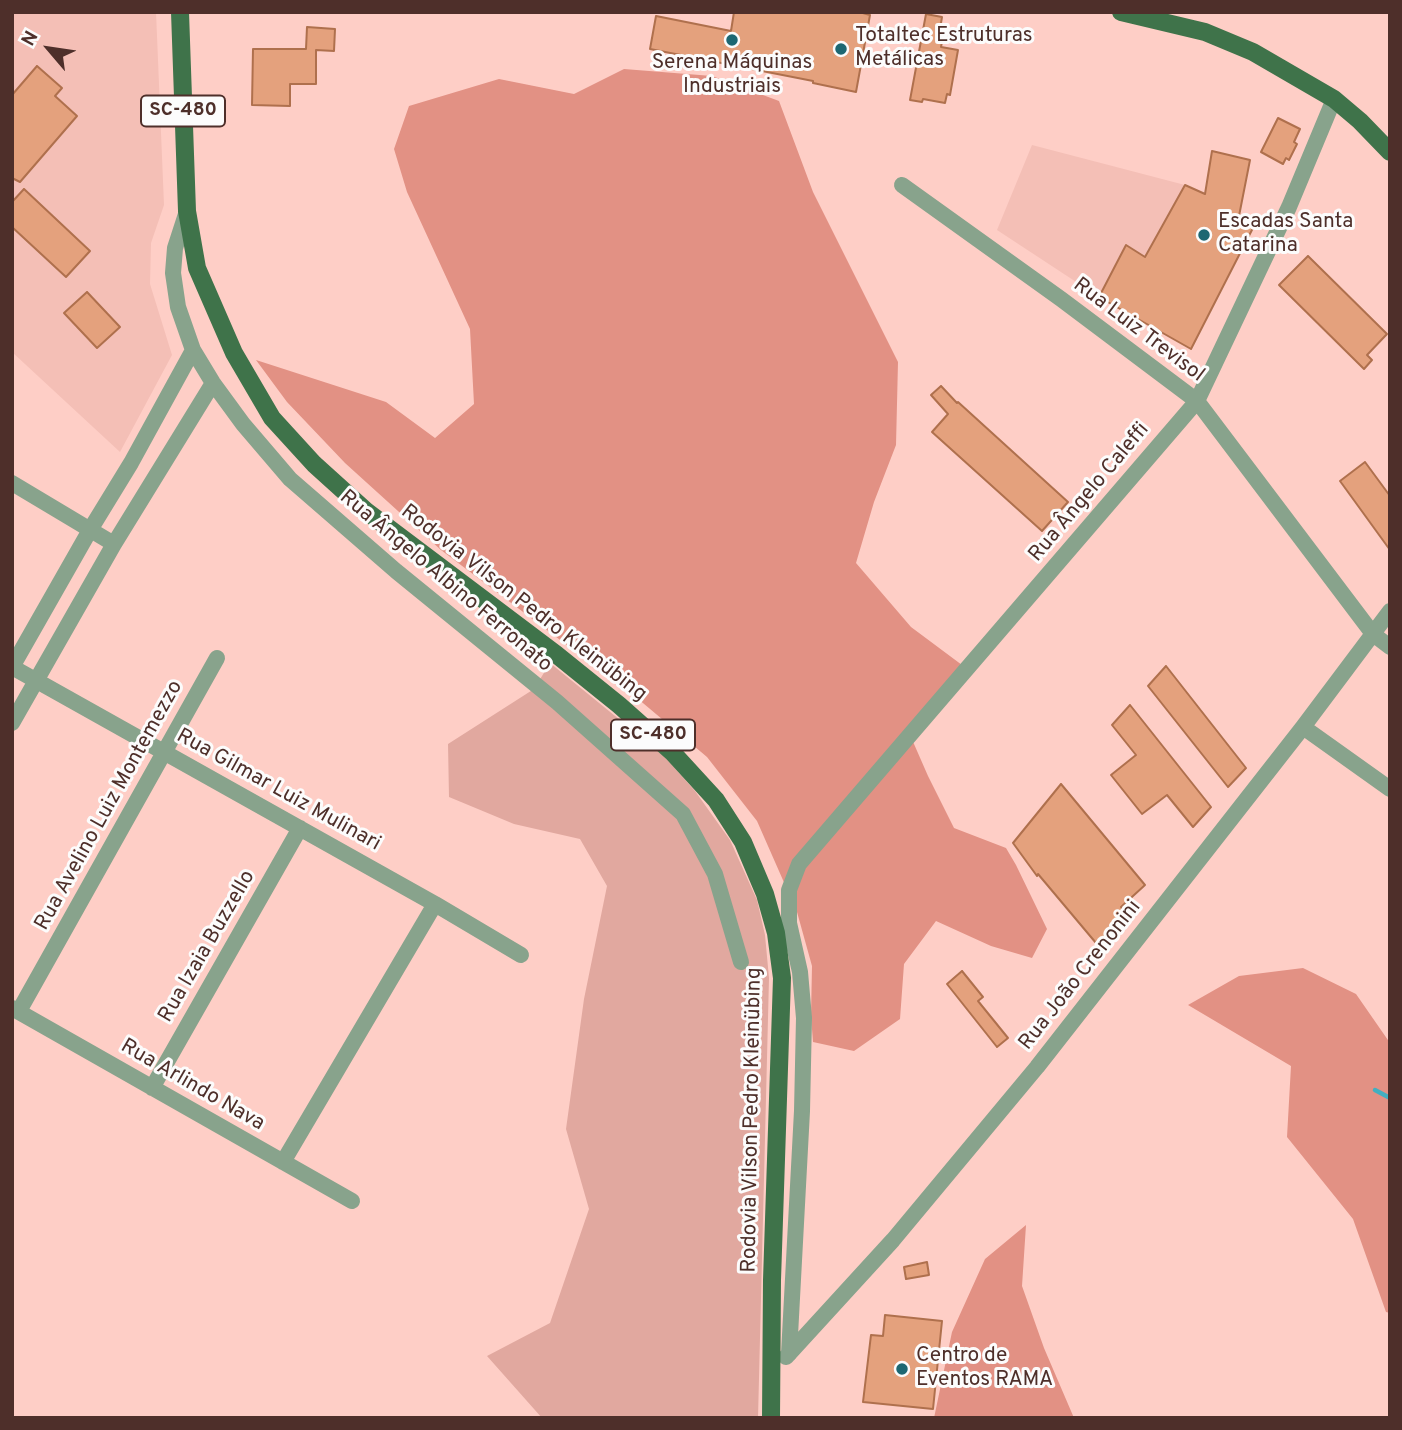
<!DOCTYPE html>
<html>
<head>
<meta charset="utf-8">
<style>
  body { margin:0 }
  #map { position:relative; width:1402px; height:1430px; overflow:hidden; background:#fecec6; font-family:Overpass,sans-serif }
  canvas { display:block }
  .frame { position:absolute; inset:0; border:14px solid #4e2f2a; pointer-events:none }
  .north { position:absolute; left:14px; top:14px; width:70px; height:70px; -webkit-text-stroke:5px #fcfcfc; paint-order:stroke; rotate:299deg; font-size:19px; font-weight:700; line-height:28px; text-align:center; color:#4e2f2a }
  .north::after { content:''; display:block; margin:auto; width:24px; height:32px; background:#4e2f2a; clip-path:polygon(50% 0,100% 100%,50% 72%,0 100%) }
</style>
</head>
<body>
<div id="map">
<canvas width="1402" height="1430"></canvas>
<div class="frame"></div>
<div class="north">N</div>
</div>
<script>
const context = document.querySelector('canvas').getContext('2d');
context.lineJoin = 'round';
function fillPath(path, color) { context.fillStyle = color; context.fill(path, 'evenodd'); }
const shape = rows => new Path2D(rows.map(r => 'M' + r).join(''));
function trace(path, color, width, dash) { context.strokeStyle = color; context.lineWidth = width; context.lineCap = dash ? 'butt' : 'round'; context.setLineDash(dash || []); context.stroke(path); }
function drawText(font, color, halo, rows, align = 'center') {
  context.font = font + ' Overpass,sans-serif'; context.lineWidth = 6; context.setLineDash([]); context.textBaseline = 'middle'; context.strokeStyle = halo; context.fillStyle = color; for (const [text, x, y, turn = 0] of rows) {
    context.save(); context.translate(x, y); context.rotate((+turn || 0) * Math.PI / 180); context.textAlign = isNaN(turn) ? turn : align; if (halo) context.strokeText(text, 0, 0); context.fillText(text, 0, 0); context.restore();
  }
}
fillPath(shape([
  [12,12,156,12,164,205,151,243,150,284,172,355,120,452,12,352],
  [1032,145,1185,185,1145,257,1125,245,1099,297,997,230]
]), '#f4bfb6');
fillPath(shape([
  [550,663,663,755,695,791,730,840,757,900,765,935,769,978,758,1418,542,1418,487,1356,550,1323,589,1209,566,1129,584,999,607,886,580,839,514,824,449,797,448,744,534,689]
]), '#e1a89f');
fillPath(shape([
  [624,69,712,76,779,101,813,192,898,362,896,445,874,502,856,563,911,627,962,665,907,728,928,776,954,828,1006,848,1016,865,1047,929,1032,958,991,946,936,921,904,964,900,1019,854,1051,813,1042,811,1016,812,966,797,912,757,821,707,757,637,698,441,550,345,463,287,402,256,360,386,402,435,438,474,404,470,329,407,192,394,149,409,106,499,79,574,94],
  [1303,968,1356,994,1390,1043,1390,1313,1386,1312,1353,1219,1287,1137,1291,1066,1188,1005,1239,976],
  [1026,1225,1022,1286,1044,1348,1074,1418,934,1418,952,1332,985,1259]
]), '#e29184');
trace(shape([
  [1375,1090,1390,1098]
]), '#42afc0', 4.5);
const building = shape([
  [734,12,859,12,870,15,856,92,813,83,813,81,650,49,656,16,731,31,734,12],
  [926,14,942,17,939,35,943,36,941,47,958,50,950,95,947,94,945,103,923,99,922,102,910,100,926,14],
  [307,27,335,29,334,51,316,50,316,84,290,84,290,106,252,105,253,49,306,49,307,27],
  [37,66,62,88,55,96,77,116,20,182,12,178,12,95,37,66],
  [1278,118,1300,129,1294,142,1297,144,1289,160,1286,158,1283,164,1261,152,1278,118],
  [1212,151,1250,160,1239,216,1255,224,1191,349,1099,297,1126,245,1145,257,1185,185,1205,194,1212,151],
  [24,189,90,251,66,277,12,227,12,202,24,189],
  [1308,256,1387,334,1367,355,1372,360,1364,369,1279,285,1308,256],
  [87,292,120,327,97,348,64,313,87,292],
  [941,386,957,403,958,402,1068,502,1042,531,932,432,948,414,931,395,941,386],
  [1365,462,1390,496,1390,550,1340,481,1365,462],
  [1166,666,1246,768,1228,787,1148,686,1166,666],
  [1130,705,1211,807,1193,827,1167,795,1142,814,1111,775,1136,755,1112,725,1130,705],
  [1061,784,1145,885,1121,907,1129,916,1096,943,1038,874,1037,876,1013,843,1061,784],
  [962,971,983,997,978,1001,1008,1038,997,1047,947,984,962,971],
  [927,1262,929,1275,906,1279,904,1267,927,1262],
  [885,1315,942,1321,933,1409,863,1402,871,1335,883,1336,885,1315]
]);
fillPath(building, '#e4a17d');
trace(building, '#af704d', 2);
trace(shape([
  [902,185,1061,299,1197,401,1373,634,1390,647],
  [187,211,175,248,173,273,178,307,193,350,213,383,243,424,290,479,396,571,557,702,683,814,715,874,741,962],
  [12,483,114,544],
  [12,667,435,904,521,955],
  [12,667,90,530,131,463,193,350],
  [12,723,114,544,213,383],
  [1303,727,1390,789],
  [12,1008,352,1201],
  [19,1011,217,658],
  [152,1088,300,828],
  [283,1162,435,904],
  [789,1354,802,1111,804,1018,800,972,789,923,789,890,799,864,1197,401,1289,207,1334,99],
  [786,1357,893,1240,1037,1067,1303,727,1390,611]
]), '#88a38c', 16);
trace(shape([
  [180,12,187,211,197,268,234,353,272,418,314,464,366,511,557,655,619,705,672,752,716,800,743,842,765,894,776,933,782,978,772,1280,771,1418],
  [1121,12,1205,32,1253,52,1334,99,1360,121,1390,152]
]), '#3f734a', 18);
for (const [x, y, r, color] of [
  [732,40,7,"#1d6772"],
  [841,49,7,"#1d6772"],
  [1204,235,7,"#1d6772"],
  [902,1369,7,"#1d6772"]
]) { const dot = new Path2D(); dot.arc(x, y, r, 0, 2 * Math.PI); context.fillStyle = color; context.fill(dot); trace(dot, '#fcfcfc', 2.5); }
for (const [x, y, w] of [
  [183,111,84],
  [653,735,84]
]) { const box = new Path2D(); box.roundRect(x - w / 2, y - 15.5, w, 31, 5); context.fillStyle = '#fcfcfc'; context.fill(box); trace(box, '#4e2f2a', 2); }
drawText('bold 19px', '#4e2f2a', null, [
  ["SC-480",183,111],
  ["SC-480",653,735]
]);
drawText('21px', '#4e2f2a', '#fcfcfc', [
  ["Totaltec Estruturas",855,37],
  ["Metálicas",855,61],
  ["Serena Máquinas",732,64,"center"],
  ["Industriais",732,88,"center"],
  ["Escadas Santa",1218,223],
  ["Catarina",1218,247],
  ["Centro de",916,1357],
  ["Eventos RAMA",916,1381]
], 'left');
drawText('21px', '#4e2f2a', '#fcfcfc', [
  ["Rua Luiz Trevisol",1138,331,37],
  ["Rua Ângelo Caleffi",1090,493,-50],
  ["Rua Ângelo Albino Ferronato",445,582,40],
  ["Rodovia Vilson Pedro Kleinübing",523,604,38],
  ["Rua Gilmar Luiz Mulinari",278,791,29],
  ["Rua Avelino Luiz Montemezzo",110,806,-61],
  ["Rua Izaia Buzzello",208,947,-60],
  ["Rua João Crenonini",1081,976,-52],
  ["Rua Arlindo Nava",192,1086,30],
  ["Rodovia Vilson Pedro Kleinübing",753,1120,-89]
]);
</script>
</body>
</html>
